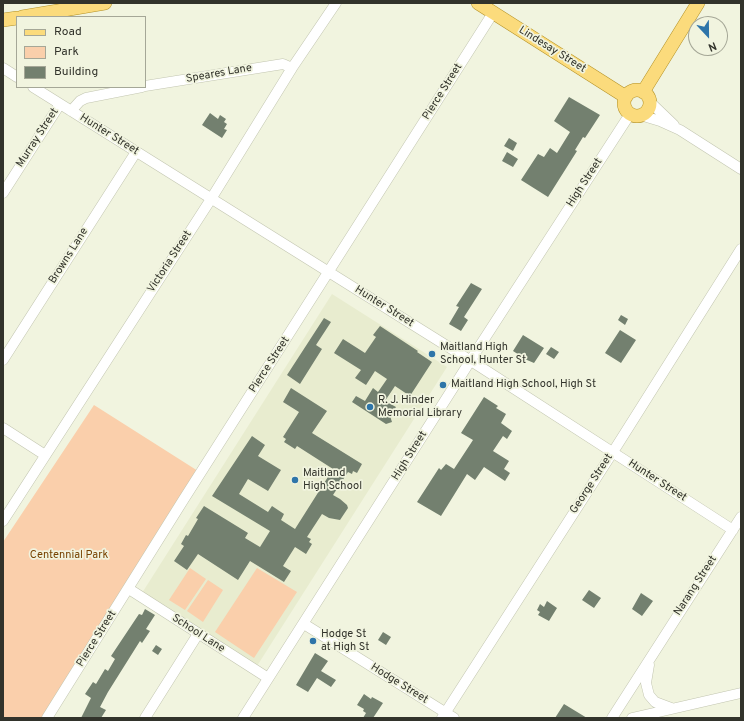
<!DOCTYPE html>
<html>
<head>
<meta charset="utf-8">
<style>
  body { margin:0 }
  #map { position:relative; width:744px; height:721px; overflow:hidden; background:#f1f4df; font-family:Overpass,sans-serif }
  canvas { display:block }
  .frame { position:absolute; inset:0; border:4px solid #32332b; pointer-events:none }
  .legend { position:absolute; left:16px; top:16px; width:130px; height:72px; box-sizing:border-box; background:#f1f4df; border:1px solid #a5a797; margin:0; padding:5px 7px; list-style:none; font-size:12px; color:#32332b }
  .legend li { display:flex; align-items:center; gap:8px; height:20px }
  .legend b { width:20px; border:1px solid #a5a797 }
  .north { position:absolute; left:688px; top:16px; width:40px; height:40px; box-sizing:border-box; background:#f1f4df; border:1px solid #a5a797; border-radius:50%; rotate:158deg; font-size:11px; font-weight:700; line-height:16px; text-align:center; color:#32332b }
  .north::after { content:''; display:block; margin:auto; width:14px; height:18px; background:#2e75a9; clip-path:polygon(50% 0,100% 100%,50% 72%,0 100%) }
</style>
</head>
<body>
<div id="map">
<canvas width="744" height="721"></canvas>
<div class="frame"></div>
<ul class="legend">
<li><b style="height:5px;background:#fbdb7c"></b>Road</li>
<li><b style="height:11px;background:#facfab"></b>Park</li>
<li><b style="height:11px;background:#73806f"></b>Building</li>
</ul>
<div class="north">N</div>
</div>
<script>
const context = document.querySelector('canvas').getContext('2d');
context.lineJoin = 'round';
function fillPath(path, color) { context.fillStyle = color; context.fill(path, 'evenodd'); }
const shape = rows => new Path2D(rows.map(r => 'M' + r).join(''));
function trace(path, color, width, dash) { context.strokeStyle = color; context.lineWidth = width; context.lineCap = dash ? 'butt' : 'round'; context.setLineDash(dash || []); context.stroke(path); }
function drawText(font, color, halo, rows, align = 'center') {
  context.font = font + ' Overpass,sans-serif'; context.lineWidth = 3.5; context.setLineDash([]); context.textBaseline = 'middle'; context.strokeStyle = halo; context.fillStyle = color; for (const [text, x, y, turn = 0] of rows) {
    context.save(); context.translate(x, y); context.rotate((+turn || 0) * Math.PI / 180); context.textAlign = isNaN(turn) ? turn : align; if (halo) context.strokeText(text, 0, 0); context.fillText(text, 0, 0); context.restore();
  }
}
fillPath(shape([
  [332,294,447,367,257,666,142,593]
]), '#e8eccf');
fillPath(shape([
  [94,405,198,471,42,718,3,718,3,542],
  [190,568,206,579,185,610,169,600],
  [257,568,297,592,254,658,215,632],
  [208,580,223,590,203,622,187,611]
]), '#facfab');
fillPath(shape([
  [569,97,600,115,585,138,583,137,575,150,577,151,548,197,521,180,538,154,544,157,550,148,557,153,570,132,554,121],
  [210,113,218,119,220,115,226,119,224,122,227,124,224,129,227,130,222,138,202,125],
  [509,138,517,143,513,151,504,146],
  [507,152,518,159,513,167,502,161],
  [471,283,482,289,464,317,468,320,461,331,449,324,459,307,456,306],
  [621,315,628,319,625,325,618,320],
  [324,318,331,322,316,345,322,349,300,384,287,375],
  [380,326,418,351,417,352,432,362,410,396,395,386,385,401,396,407,390,416,392,422,386,424,352,402,356,396,365,401,373,388,378,392,387,379,375,371,366,385,355,378,361,370,334,353,343,339,365,353,376,337,373,335],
  [620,330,636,340,621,363,605,353],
  [523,335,544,348,534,363,527,360,513,351],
  [551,347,559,352,554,359,546,354],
  [291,388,327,411,312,433,362,464,357,473,353,471,352,474,348,472,333,495,340,499,347,505,348,508,340,520,329,518,322,514,307,537,311,539,309,542,312,544,306,554,295,547,283,566,291,571,284,582,250,561,238,580,198,554,187,570,174,561,184,546,181,544,186,535,188,536,198,519,196,518,204,506,248,533,245,538,260,547,270,531,212,496,252,436,265,445,258,456,281,470,268,491,248,479,239,494,268,512,272,506,284,514,281,520,295,529,333,469,297,446,295,449,284,442,286,439,283,437,299,412,283,402],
  [484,397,498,406,496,408,506,414,501,423,512,431,507,439,503,436,493,451,509,461,504,469,510,473,505,481,484,467,475,480,467,474,441,516,417,502,439,468,441,470,446,464,454,469,473,440,461,433],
  [589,590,601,598,594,608,582,600],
  [641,593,653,601,642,616,632,609],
  [547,601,557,608,549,621,538,615,540,612,537,610,540,604,544,607],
  [145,609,155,615,146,629,150,631,142,643,140,641,108,692,100,707,106,710,101,718,81,718,91,698,85,694,93,682,96,684,105,669,108,671,115,659,111,656,139,614,142,615],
  [383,632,391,637,386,645,378,640],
  [156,645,162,649,158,655,152,651],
  [315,653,328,661,321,671,336,680,331,687,317,678,308,692,296,685],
  [364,694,371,699,372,697,383,703,373,718,363,718,366,713,363,711,364,709,357,705],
  [564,704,587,718,555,718]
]), '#73806f');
const minor = shape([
  [3,68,17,77],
  [145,86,283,64,292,68],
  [33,87,479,366,733,530],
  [649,101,674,125],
  [71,111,80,101,86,98,142,87],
  [640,115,660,121,680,130,741,169],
  [3,193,60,104],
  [3,360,136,152],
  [3,428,45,455],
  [3,521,211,199,292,68,336,3],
  [129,589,268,678],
  [304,624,454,718],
  [649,665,646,683,649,695,655,702,671,708],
  [47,718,182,502,493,13],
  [145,718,198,634],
  [243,718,481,344,630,114],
  [442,718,618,444,741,249],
  [612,718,741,517],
  [632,718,741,693]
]);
const major = shape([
  [478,3,626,97],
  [22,17,105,3],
  [3,20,17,18],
  '624 103a13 13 0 1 1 26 0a13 13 0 1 1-26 0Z',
  [643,92,698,3]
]);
trace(minor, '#c2c5b0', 11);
trace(major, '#b39126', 14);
trace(minor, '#fff', 10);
trace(major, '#fbdb7c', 13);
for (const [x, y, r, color] of [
  [432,354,4,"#2e75a9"],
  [443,385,4,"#2e75a9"],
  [370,407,4,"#2e75a9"],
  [295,480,4,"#2e75a9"],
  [313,641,4,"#2e75a9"]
]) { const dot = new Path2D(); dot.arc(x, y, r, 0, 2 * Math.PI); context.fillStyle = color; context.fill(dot); trace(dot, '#f1f4df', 1.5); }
drawText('11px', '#32332b', '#f1f4df', [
  ["Lindesay Street",552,50,32],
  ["Speares Lane",219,74,-10],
  ["Pierce Street",443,92,-58],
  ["Hunter Street",109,135,32],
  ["Murray Street",38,138,-57],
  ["High Street",585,183,-57],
  ["Browns Lane",69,256,-58],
  ["Victoria Street",170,262,-57],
  ["Hunter Street",384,307,32],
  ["Pierce Street",270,365,-57],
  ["High Street",410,456,-58],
  ["Hunter Street",657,481,33],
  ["George Street",592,484,-57],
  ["Narang Street",696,586,-57],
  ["School Lane",198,634,33],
  ["Pierce Street",97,639,-58],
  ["Hodge Street",399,684,32]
]);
drawText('11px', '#32332b', '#f1f4df', [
  ["Maitland High",440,348],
  ["School, Hunter St",440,361],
  ["Maitland High School, High St",451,385],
  ["R. J. Hinder",378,401],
  ["Memorial Library",378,414],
  ["Maitland",303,474],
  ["High School",303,487],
  ["Hodge St",321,635],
  ["at High St",321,648]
], 'left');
drawText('11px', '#784200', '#f1f4df', [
  ["Centennial Park",69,556]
]);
</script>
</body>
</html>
